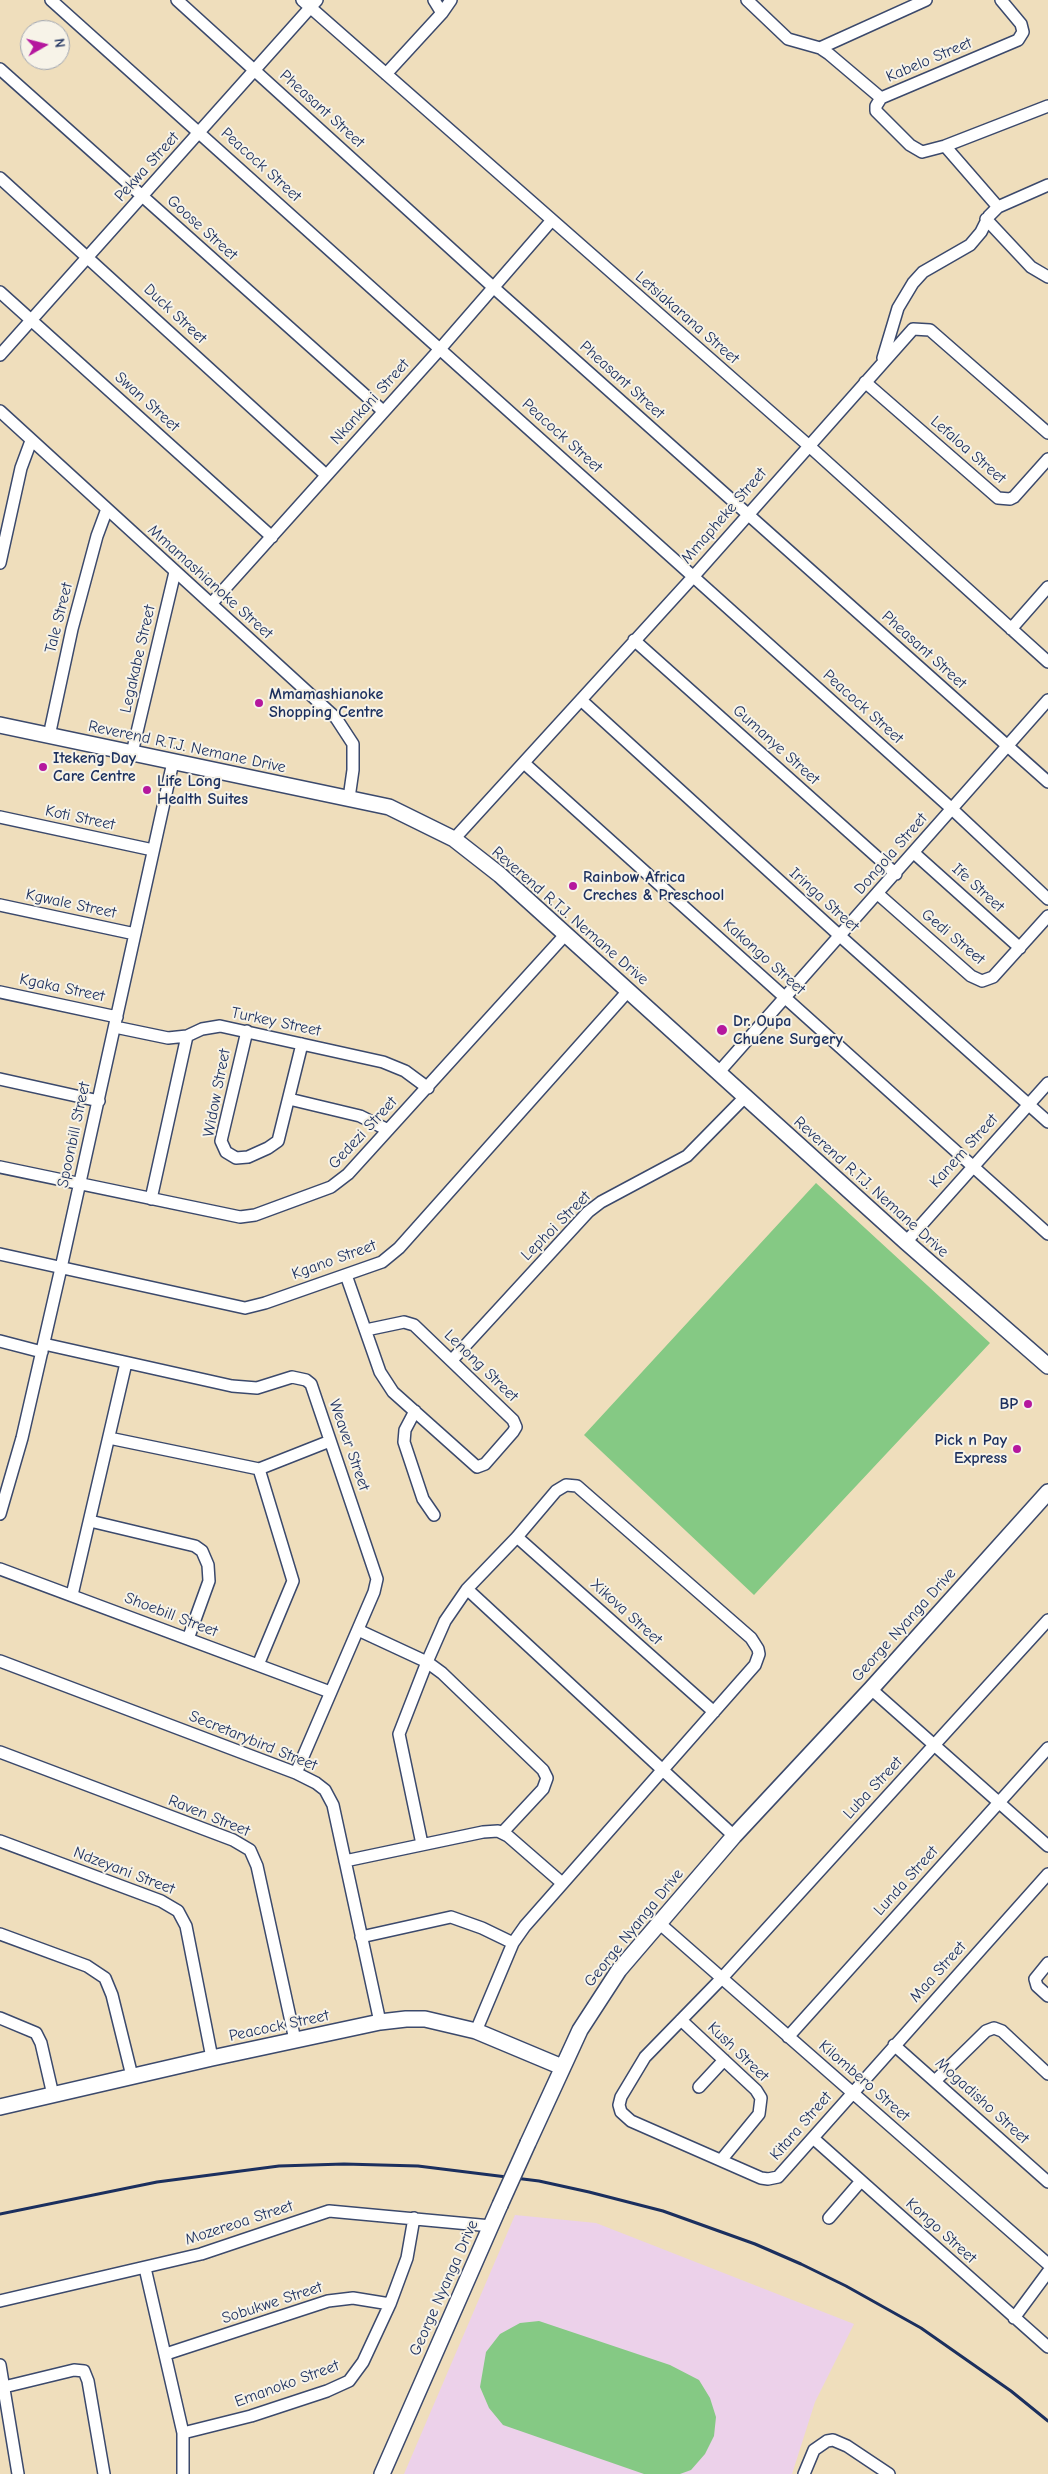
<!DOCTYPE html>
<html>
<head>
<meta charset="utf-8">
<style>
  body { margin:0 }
  #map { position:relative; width:1048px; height:2474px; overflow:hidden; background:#efdebc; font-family:"Comic Neue",sans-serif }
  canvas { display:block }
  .north { position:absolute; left:20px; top:20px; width:50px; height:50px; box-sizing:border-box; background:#f7f3e8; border:1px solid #9fa5b1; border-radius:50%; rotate:82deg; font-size:14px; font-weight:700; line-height:20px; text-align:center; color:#1b2f5e }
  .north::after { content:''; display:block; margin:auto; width:18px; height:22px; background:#b5179e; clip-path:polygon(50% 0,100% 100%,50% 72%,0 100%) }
</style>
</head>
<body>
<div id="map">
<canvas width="1048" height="2474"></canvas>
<div class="north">N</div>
</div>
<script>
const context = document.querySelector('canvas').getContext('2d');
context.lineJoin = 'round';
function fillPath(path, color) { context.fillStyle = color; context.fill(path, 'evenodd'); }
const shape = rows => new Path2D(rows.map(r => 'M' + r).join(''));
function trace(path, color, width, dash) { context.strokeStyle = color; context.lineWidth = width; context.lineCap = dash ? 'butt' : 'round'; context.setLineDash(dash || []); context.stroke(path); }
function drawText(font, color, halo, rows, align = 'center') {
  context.font = font + ' "Comic Neue",sans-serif'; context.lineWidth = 4; context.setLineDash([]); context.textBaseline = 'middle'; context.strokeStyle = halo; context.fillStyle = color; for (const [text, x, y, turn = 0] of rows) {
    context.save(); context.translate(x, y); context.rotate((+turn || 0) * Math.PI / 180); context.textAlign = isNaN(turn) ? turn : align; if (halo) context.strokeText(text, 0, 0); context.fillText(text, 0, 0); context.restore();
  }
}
fillPath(shape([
  [515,2215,596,2223,854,2324,815,2402,792,2474,404,2474]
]), '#ecd1ea');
fillPath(shape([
  [816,1183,990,1343,754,1595,584,1435],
  [539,2321,670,2365,699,2380,710,2398,716,2417,714,2436,705,2454,691,2470,680,2474,644,2474,503,2425,489,2408,480,2387,486,2352,500,2334,520,2323]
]), '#85c984');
const street = shape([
  [51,0,952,809,1048,899],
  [177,0,493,287,1048,782],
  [302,0,808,445,1048,662],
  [434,0,442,13],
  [747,0,788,39,820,48,829,54,881,98],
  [1001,0,1021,24,1023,32,1018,40,881,98,876,106,876,111,910,145,922,152,945,146,1048,106],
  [820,48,926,0],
  [0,69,383,411],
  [386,74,442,13,451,0],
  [945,146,998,207],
  [0,178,326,475],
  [986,219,1031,267,1048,277],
  [0,292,272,537],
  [0,355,317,0],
  [883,358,898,308,913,283,923,272,970,245,981,232,989,216,998,207,1048,185],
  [865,382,998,498,1010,499,1014,497,1048,459],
  [0,411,336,718,353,744,353,770,349,798],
  [0,563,21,468,31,441],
  [211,604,440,349,552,220],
  [1011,629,1048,587],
  [634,640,896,874],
  [581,700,840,936,1048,1122],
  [49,736,72,629,97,536,107,509],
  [132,753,175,572],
  [524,763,1048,1234],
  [0,817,153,850],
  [454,839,693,577,913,329,930,330,1048,433],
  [914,853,1020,948],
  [878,894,971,976,982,981,993,977,1048,916],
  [0,905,135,934],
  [0,992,117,1017],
  [115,1027,168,1038,187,1036],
  [247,1031,221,1141,226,1152,236,1158,248,1157,268,1148,278,1141,302,1044],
  [718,1073,1048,700],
  [0,1079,99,1101],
  [289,1099,360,1116,388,1130],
  [0,1167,240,1217,255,1215,331,1187,348,1174,565,935],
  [151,1199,187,1036,202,1029,220,1026,383,1062,405,1071,428,1088],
  [906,1242,1048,1083],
  [0,1254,245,1308,265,1303,382,1262,399,1248,629,990],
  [346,1275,380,1372,393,1392,477,1467,485,1464,513,1432,516,1427,513,1420,414,1325,404,1322,366,1330],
  [0,1341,42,1352],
  [44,1344,232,1386,257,1388,292,1377,306,1380,311,1384,377,1579,374,1592,296,1773],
  [452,1360,588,1212,601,1202,687,1156,745,1097],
  [415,1411,405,1430,404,1442,423,1499,434,1515],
  [109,1438,259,1469,330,1441],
  [0,1514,22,1438,61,1268,173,762],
  [90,1521,195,1546,202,1551,208,1565,209,1581,188,1639],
  [517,1537,714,1712],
  [0,1569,330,1692],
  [467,1589,734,1836],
  [72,1595,126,1363],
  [1048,1620,722,1978,645,2057,621,2097,619,2105,621,2112,631,2121,761,2178,768,2179,778,2177,1048,1874],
  [358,1630,427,1662,442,1673,543,1770,547,1778,543,1789,502,1833],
  [0,1661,296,1773,316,1783,325,1790,333,1805,380,2022],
  [258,1665,293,1581,259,1469],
  [871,1689,1048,1846],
  [0,1752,233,1840,250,1850,257,1866,295,2040],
  [0,1841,161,1901,178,1911,186,1926,212,2058],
  [422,1844,399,1734,427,1662,445,1621,467,1589,517,1537,556,1491,566,1485,577,1486,751,1638,758,1649,759,1654,755,1665,525,1926,513,1943,476,2031],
  [345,1861,483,1832,498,1831,508,1836,562,1883],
  [659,1923,1048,2264],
  [0,1934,87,1966,105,1978,112,1995,132,2076],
  [361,1937,451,1917,482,1928,513,1943],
  [1048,1963,1035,1979,1037,1986,1048,1996],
  [0,2018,36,2033,41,2043,53,2095],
  [681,2020,756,2090,761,2098,759,2114,722,2159],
  [788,2037,1048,1748],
  [894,2045,1048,2182],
  [935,2081,986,2031,994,2028,1002,2031,1048,2074],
  [699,2087,724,2060],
  [813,2138,1048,2347],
  [829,2218,861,2181],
  [145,2268,183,2433,183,2474],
  [0,2301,201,2254,329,2211,491,2226],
  [1014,2318,1048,2272],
  [166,2354,328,2301,353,2298,390,2304],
  [0,2365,18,2474],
  [4,2387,74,2370,84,2371,88,2381,104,2474],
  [183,2433,251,2416,327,2391,349,2381,363,2362,390,2304,407,2258,414,2218],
  [804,2474,814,2450,827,2441,833,2440,847,2446,889,2474]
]);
const secondary = shape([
  [0,725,389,807,454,839,500,875,906,1242,1048,1366],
  [0,2107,212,2058,380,2022,406,2019,425,2019,476,2031,562,2067],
  [528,2143,580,2030,619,1970,734,1836,871,1689,1048,1492],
  [382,2474,500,2205]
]);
trace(street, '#3b496c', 14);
trace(secondary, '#3b496c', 18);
trace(street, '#fff', 11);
trace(secondary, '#fff', 15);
trace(shape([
  [0,2214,157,2182,279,2166,344,2164,418,2166,539,2181,589,2192,663,2211,755,2244,801,2264,846,2286,921,2328,1011,2391,1048,2421]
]), '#1b2f5e', 3);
const secondaryBridge = shape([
  [500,2205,528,2143]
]);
trace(secondaryBridge, '#3b496c', 18, []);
trace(secondaryBridge, '#fff', 15);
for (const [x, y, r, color] of [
  [259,703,5,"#b5179e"],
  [43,767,5,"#b5179e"],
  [147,790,5,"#b5179e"],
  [573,886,5,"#b5179e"],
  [722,1030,6,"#b5179e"],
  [1028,1404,5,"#b5179e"],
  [1017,1449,5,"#b5179e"]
]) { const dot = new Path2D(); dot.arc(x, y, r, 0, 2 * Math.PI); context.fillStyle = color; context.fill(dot); trace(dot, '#f7f3e8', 2); }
drawText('16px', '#1b2f5e', '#f7f3e8', [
  ["Kabelo Street",929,60,-23],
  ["Pheasant Street",322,109,42],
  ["Peacock Street",261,165,42],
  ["Pekwa Street",147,167,-48],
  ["Goose Street",202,228,42],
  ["Duck Street",175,314,43],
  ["Letsiakarana Street",687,318,41],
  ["Pheasant Street",622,380,42],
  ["Swan Street",147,402,42],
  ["Nkankani Street",370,402,-48],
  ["Peacock Street",562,436,42],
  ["Lefaloa Street",968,450,41],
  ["Mmapheke Street",724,516,-49],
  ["Mmamashianoke Street",210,582,42],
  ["Tale Street",59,618,-76],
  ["Pheasant Street",924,650,42],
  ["Legakabe Street",138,659,-77],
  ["Peacock Street",863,707,42],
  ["Gumanye Street",776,745,42],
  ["Reverend R.T.J. Nemane Drive",187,747,12],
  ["Koti Street",80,818,12],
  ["Dongola Street",891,854,-49],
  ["Ife Street",978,888,42],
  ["Iringa Street",824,900,42],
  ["Kgwale Street",71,904,12],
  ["Reverend R.T.J. Nemane Drive",570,916,41],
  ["Gedi Street",953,937,40],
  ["Kakongo Street",764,957,42],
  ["Kgaka Street",62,988,12],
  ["Turkey Street",276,1022,12],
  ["Widow Street",217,1093,-79],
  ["Gedezi Street",363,1133,-47],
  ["Spoonbill Street",74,1135,-78],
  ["Kanem Street",964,1151,-48],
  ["Reverend R.T.J. Nemane Drive",871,1187,42],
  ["Lephoi Street",556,1226,-45],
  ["Kgano Street",334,1260,-20],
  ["Lenong Street",481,1366,44],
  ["Weaver Street",349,1445,71],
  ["Xikova Street",626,1612,42],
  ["Shoebill Street",171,1615,21],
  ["George Nyanga Drive",904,1625,-48],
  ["Secretarybird Street",253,1741,22],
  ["Luba Street",873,1788,-47],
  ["Raven Street",209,1816,22],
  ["Ndzeyani Street",124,1871,21],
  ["Lunda Street",906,1881,-48],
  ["George Nyanga Drive",634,1928,-51],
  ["Maa Street",938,1972,-48],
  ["Peacock Street",279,2026,-12],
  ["Kush Street",738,2052,44],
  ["Kilombero Street",864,2081,41],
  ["Mogadisho Street",982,2101,42],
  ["Kitara Street",801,2126,-49],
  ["Mozereoa Street",239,2223,-18],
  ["Kongo Street",941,2231,42],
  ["George Nyanga Drive",444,2288,-66],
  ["Sobukwe Street",272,2303,-18],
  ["Emanoko Street",287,2384,-20]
]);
drawText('bold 16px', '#1b2f5e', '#f7f3e8', [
  ["Mmamashianoke",269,694],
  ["Shopping Centre",269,712],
  ["Itekeng Day",53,758],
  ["Care Centre",53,776],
  ["Life Long",157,781],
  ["Health Suites",157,799],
  ["Rainbow Africa",583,877],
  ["Creches & Preschool",583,895],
  ["Dr. Oupa",733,1021],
  ["Chuene Surgery",733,1039],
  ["BP",1018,1404,"right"],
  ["Pick n Pay",1007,1440,"right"],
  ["Express",1007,1458,"right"]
], 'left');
</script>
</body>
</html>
